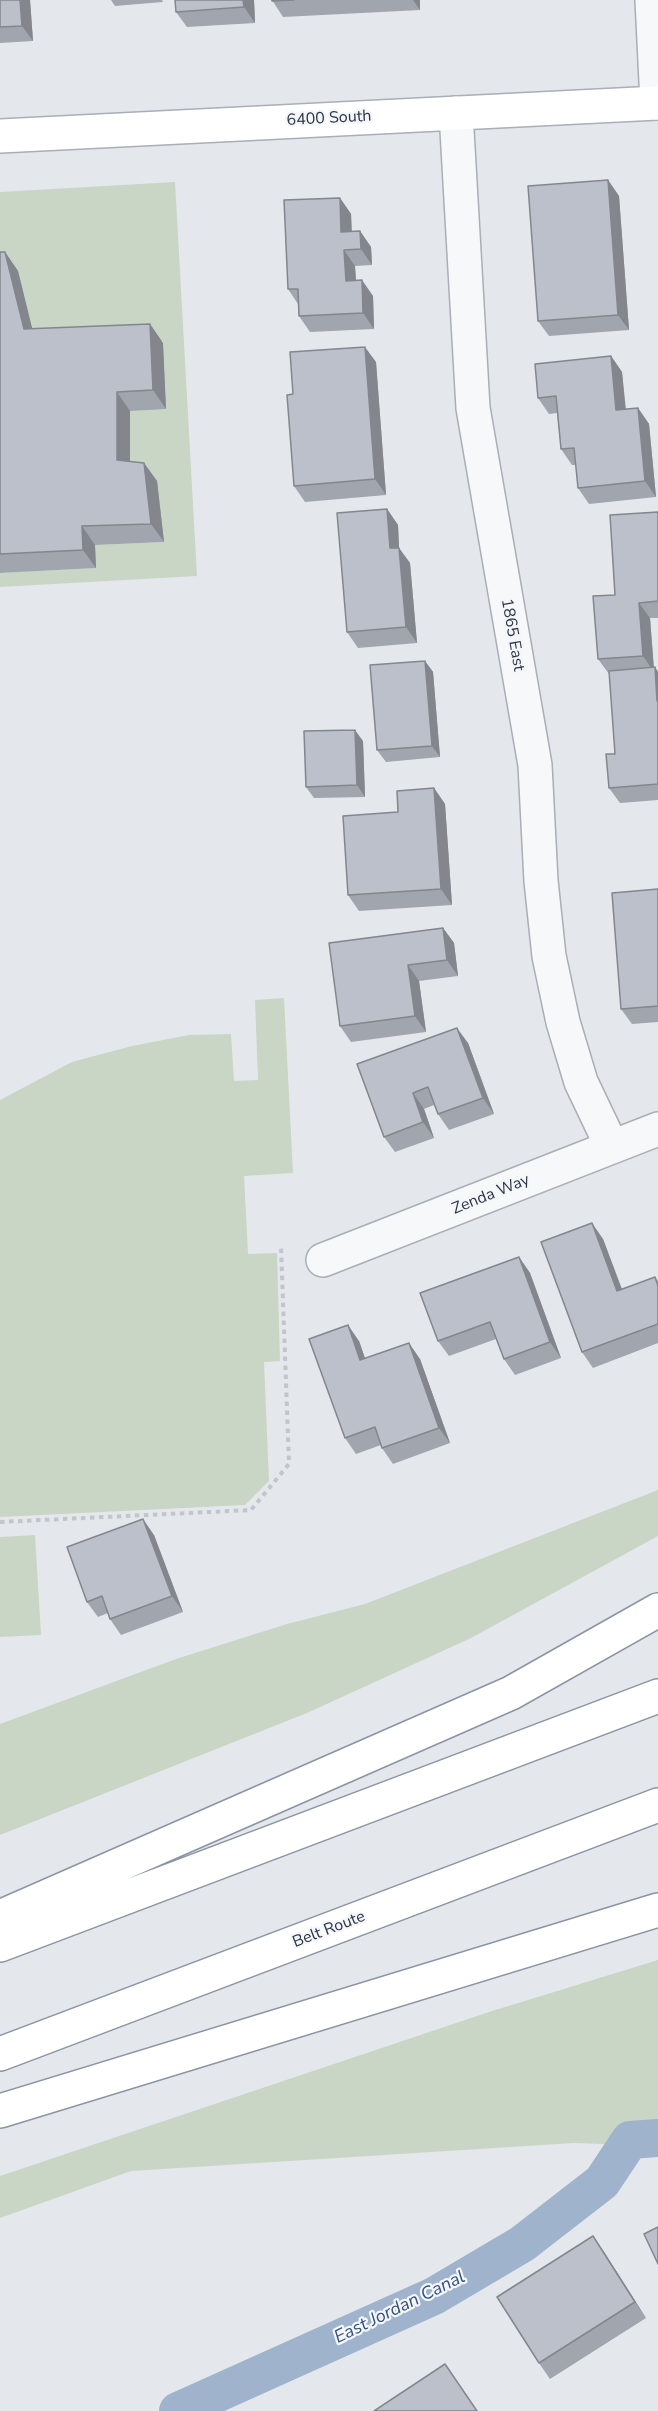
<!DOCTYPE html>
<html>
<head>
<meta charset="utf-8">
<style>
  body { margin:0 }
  canvas { display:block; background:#e4e7ec }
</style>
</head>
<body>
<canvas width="658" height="2411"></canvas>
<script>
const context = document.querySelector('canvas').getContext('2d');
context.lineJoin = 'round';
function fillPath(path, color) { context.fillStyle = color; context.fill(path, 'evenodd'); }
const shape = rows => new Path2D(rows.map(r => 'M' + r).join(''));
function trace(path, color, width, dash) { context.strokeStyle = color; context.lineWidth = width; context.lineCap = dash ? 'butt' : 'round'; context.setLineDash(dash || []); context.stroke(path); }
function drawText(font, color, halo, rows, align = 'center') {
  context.font = font + ' "Nunito Sans",sans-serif'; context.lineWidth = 4.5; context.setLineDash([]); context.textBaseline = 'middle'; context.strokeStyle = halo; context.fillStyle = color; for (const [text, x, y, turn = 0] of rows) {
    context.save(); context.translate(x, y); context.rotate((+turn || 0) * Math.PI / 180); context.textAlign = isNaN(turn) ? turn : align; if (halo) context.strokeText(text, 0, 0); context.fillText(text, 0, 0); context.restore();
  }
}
fillPath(shape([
  [175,182,197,576,0,587,0,573,96,568,95,545,164,542,130,479,130,411,166,408,163,341,37,348,0,271,0,192],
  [284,998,293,1173,244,1176,248,1254,277,1253,280,1361,264,1362,269,1481,245,1505,0,1517,0,1100,72,1062,132,1046,189,1035,231,1034,234,1081,258,1080,255,1000],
  [658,1490,658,1536,471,1638,307,1713,0,1835,0,1724,176,1659,287,1624,365,1604],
  [35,1535,41,1635,0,1637,0,1537],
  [658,1960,658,2146,574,2143,131,2171,0,2218,0,2176,489,2012]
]), '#c9d6c5');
trace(shape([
  [178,2411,434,2296,522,2244,602,2182,630,2140,658,2138]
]), '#9fb4cc', 38);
const street = shape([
  [652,0,657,103],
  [456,113,473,408,535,765,541,881,549,956,563,1022,581,1082,612,1147],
  [323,1260,658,1129]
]);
const secondary = shape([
  [0,136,658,103]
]);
const highway = shape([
  [0,1917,511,1693,658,1610],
  [0,1945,658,1696],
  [0,2054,658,1805],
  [0,2111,658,1910]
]);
trace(street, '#a9aeb7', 36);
trace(secondary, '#a9aeb7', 36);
trace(highway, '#8b94a3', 36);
trace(shape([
  [0,1522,251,1510,289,1464,281,1246]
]), '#c2c5cb', 4, [4.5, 4.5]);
trace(street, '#f7f8fa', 33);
trace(secondary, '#fff', 33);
trace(highway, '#fff', 33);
fillPath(shape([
  [0,0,30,0,33,41,0,43],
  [111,0,162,0,163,2,115,6],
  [254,0,255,23,187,27,176,12],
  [272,0,420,0,420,10,283,17],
  [608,180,619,196,629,330,549,336,538,321],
  [340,198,351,214,352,232,360,231,371,247,372,265,355,266,356,280,373,296,374,329,310,332,299,316,298,304,288,289],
  [0,252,5,252,18,271,32,329,150,324,163,343,166,409,130,411,130,462,144,463,157,481,164,542,95,545,96,568,0,573],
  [611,356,622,372,626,409,638,408,649,424,656,497,589,504,578,488,576,465,572,465,561,449,557,413,549,414,538,398],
  [376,362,386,495,305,502,294,486,293,394],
  [387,509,398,525,399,548,410,563,417,643,358,648,347,632],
  [658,512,658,618,650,618,654,667,655,667,658,672,658,800,620,803,609,788,615,754,609,674,598,659,615,595],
  [425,661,433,672,440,757,386,762,377,750],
  [363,741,365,797,314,798,306,787],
  [434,788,445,804,452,905,359,911,348,895,398,812],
  [658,889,658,1022,632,1024,621,1009],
  [443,928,454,943,458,976,419,981,426,1032,351,1042,340,1026],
  [468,1043,494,1114,449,1130,438,1114,434,1105,424,1109,434,1138,395,1152,384,1137,357,1064],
  [603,1239,622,1289,655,1277,658,1281,658,1343,593,1368,582,1352],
  [519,1257,530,1273,561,1358,515,1375,504,1359,496,1339,449,1356,438,1341],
  [359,1341,365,1358,420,1359,450,1443,393,1464,382,1448,381,1445,356,1454,345,1438],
  [154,1535,183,1612,121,1635,110,1619,108,1613,98,1617,87,1602],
  [604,2252,646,2318,550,2379,539,2363]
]), '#a1a5ae');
fillPath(shape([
  [20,0,30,0,33,41,22,26],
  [243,0,254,0,255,23,244,7],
  [413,0,420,0,420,10],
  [608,180,619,196,629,330,618,315],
  [340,198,351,214,352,248,341,232],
  [360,231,371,247,372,265,361,249],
  [344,250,355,266,357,297,346,281],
  [5,252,18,271,37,348,24,329],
  [362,280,373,296,374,329,363,313],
  [150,324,163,343,166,409,153,390],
  [365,347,376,362,386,495,375,479],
  [611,356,622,372,627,426,616,410],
  [117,392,130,411,130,479,117,460],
  [638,408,649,424,656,497,645,481],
  [144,463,157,481,164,542,151,524],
  [387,509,398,525,399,548,410,563,417,643,406,627,390,548],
  [82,526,95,545,96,568,83,550],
  [639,603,650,618,654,672,643,656],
  [425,661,433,672,440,757,432,746],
  [655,667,658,672,658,702,657,701],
  [355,730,363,741,365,797,357,785],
  [434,788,445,804,452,905,441,889],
  [443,928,454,943,458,976,447,960],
  [408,965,419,981,426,1032,415,1016],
  [457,1028,468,1043,494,1114,483,1098],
  [413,1093,424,1109,434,1138,423,1122],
  [592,1223,603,1239,628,1306,617,1291],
  [519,1257,530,1273,561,1358,550,1342],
  [348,1325,359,1341,371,1376,360,1360],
  [409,1343,420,1359,450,1443,439,1428],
  [143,1519,154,1535,183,1612,172,1596],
  [593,2236,604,2252,646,2318,635,2302]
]), '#83868d');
const building = shape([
  [0,0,20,0,22,26,0,27,0,0],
  [175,0,243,0,244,7,176,12,175,0],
  [272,0,294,0,272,1,272,0],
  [608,180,618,315,538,321,528,186,608,180],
  [340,198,341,232,360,231,361,249,344,250,346,281,362,280,363,313,299,316,298,289,288,289,284,200,340,198],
  [0,252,5,252,24,329,150,324,153,390,117,392,117,460,144,463,151,524,82,526,83,550,0,554,0,252],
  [365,347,375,479,294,486,287,395,293,394,290,352,365,347],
  [611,356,616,410,638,408,645,481,578,488,574,448,561,449,556,396,538,398,535,364,611,356],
  [387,509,390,548,399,548,406,627,347,632,337,513,387,509],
  [658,512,658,601,639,603,643,656,598,659,593,596,615,595,610,515,658,512],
  [425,661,432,746,377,750,370,665,425,661],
  [655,667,657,701,658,701,658,784,609,788,606,754,615,754,609,671,655,667],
  [355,730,357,785,306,787,304,731,355,730],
  [434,788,441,889,348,895,343,816,398,812,397,791,434,788],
  [658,889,658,1006,621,1009,612,893,658,889],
  [443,928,447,960,408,965,415,1016,340,1026,329,943,443,928],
  [457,1028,483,1098,438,1114,428,1087,413,1093,423,1122,384,1137,357,1064,457,1028],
  [592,1223,617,1291,655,1277,658,1286,658,1324,582,1352,541,1242,592,1223],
  [519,1257,550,1342,504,1359,490,1322,438,1341,420,1293,519,1257],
  [348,1325,360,1360,409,1343,439,1428,382,1448,375,1427,345,1438,309,1339,348,1325],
  [143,1519,172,1596,110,1619,102,1596,87,1602,67,1547,143,1519],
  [658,2227,658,2264,644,2234,658,2227],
  [593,2236,635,2302,539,2363,497,2297,593,2236],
  [445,2364,477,2411,374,2411,445,2364]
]);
fillPath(building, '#bbc0ca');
trace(building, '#83868d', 1.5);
drawText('16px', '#2b3445', '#f4f6f9', [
  ["6400 South",329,119,-3],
  ["1865 East",512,635,80],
  ["Zenda Way",491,1195,-22],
  ["Belt Route",329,1930,-21]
]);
drawText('italic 18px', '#34527a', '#f4f6f9', [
  ["East Jordan Canal",400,2308,-26]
]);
</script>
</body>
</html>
